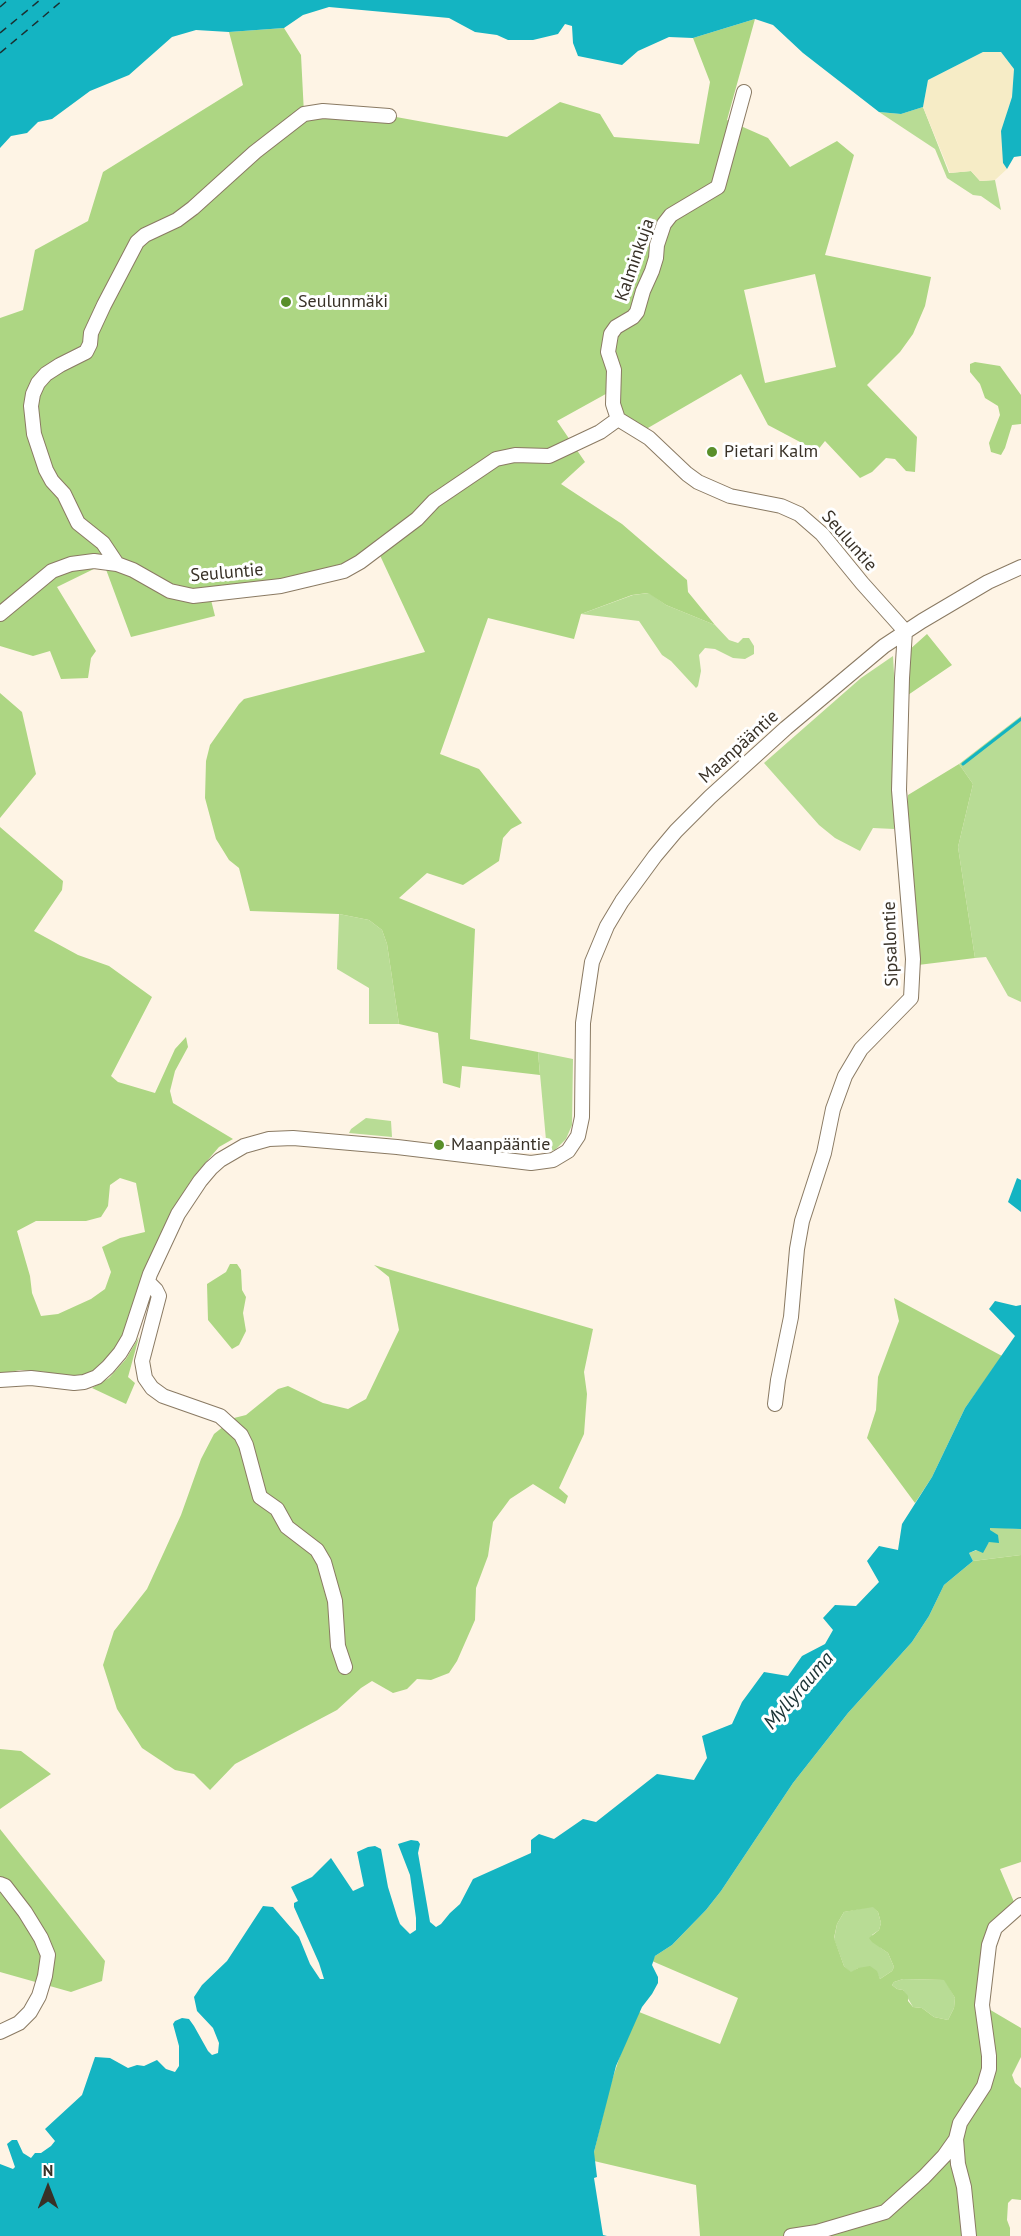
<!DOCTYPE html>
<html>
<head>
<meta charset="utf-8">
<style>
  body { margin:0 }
  #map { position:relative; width:1021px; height:2236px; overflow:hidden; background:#fef4e5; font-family:"PT Sans",sans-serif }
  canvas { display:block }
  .north { position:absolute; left:18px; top:2158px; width:60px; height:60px; -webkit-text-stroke:4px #fff; paint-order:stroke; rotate:0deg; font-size:16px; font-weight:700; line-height:24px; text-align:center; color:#383127 }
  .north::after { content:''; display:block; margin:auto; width:21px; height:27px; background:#383127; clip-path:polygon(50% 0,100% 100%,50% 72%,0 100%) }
</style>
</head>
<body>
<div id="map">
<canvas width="1021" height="2236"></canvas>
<div class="north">N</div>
</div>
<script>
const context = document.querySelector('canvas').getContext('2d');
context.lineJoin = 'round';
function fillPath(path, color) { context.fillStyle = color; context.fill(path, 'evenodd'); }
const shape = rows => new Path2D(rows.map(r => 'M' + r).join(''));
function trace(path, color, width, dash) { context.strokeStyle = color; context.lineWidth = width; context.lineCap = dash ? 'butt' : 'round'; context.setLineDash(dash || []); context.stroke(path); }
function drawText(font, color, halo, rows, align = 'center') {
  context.font = font + ' "PT Sans",sans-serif'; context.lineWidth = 6; context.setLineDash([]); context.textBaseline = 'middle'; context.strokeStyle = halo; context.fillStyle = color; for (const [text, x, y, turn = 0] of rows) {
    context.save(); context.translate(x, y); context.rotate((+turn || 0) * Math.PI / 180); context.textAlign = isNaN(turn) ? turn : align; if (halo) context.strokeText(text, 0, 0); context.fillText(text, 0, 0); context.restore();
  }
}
fillPath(shape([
  [923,107,949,173,971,171,980,181,995,180,1001,210,981,196,973,195,947,178,935,149,879,112,901,114],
  [649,593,666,605,715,625,729,640,738,643,743,638,749,638,754,646,754,654,745,659,733,658,715,649,705,648,699,655,701,671,698,686,696,688,671,661,662,655,639,621,581,614,633,595],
  [893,656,897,726,894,829,873,828,860,851,835,838,819,825,764,763,861,678],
  [1021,716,1021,1002,1008,996,986,957,975,958,958,847,973,784,959,764],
  [339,914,369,920,382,930,387,944,399,1024,369,1024,369,988,337,969],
  [538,1052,573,1059,572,1125,566,1139,555,1150,547,1151],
  [366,1118,391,1121,392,1137,349,1133,351,1129],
  [990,1527,1021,1529,1021,1555,973,1561,969,1553,985,1547,989,1542],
  [873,1906,878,1912,881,1923,879,1930,872,1935,881,1948,888,1953,894,1967,892,1971,880,1979,878,1975,858,1968,851,1973,844,1966,834,1939,837,1924,844,1912],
  [903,1979,945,1980,955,1998,954,2008,948,2020,934,2017,922,2008,913,2007,903,1990,897,1989,892,1985,894,1982]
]), '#b8dc95');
fillPath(shape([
  [755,19,727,120,768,138,790,167,837,141,854,155,825,255,931,277,925,306,913,334,900,352,867,385,917,437,915,472,906,471,895,459,886,458,872,472,860,478,825,441,817,451,768,425,741,374,641,432,624,424,613,390,557,421,585,462,561,484,622,524,687,580,688,592,715,625,666,605,648,593,632,595,581,614,574,639,488,618,440,754,479,769,522,823,511,829,503,838,499,861,463,885,427,873,399,898,475,929,470,1039,538,1052,540,1075,462,1066,460,1088,443,1083,438,1033,399,1024,387,944,382,930,369,920,339,914,250,911,239,868,229,860,216,839,205,798,206,761,210,745,239,704,244,699,425,652,377,549,360,562,210,596,215,616,131,637,104,564,57,587,96,651,91,658,88,678,61,679,50,651,33,656,0,646,0,318,23,310,35,250,88,221,103,172,243,85,229,32,284,28,301,55,304,114,385,115,507,137,560,102,600,114,614,137,699,144,710,82,693,38],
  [815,274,836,367,765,383,744,290],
  [975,362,1000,366,1021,395,1021,424,1012,425,1005,448,1001,455,991,452,989,443,1000,415,998,406,985,398,980,384,970,372,970,364],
  [927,634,952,665,908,695,908,651],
  [0,693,22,712,36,774,0,818],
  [959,764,973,784,958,847,975,958,918,965,906,827,908,795],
  [0,827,63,881,62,890,34,931,78,955,109,966,152,997,111,1076,118,1082,155,1093,175,1049,186,1037,188,1047,175,1071,170,1091,173,1103,233,1139,219,1147,194,1176,171,1212,151,1256,119,1348,93,1372,78,1378,46,1372,20,1370,0,1374],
  [120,1178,136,1183,145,1232,120,1238,102,1247,111,1272,105,1289,91,1299,58,1314,41,1316,32,1293,30,1276,17,1231,36,1221,86,1221,101,1217,108,1206,110,1185],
  [230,1264,237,1264,241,1270,242,1290,246,1297,243,1313,246,1331,239,1345,232,1349,208,1320,207,1284,226,1272],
  [374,1265,593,1329,584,1372,587,1394,584,1434,559,1488,568,1496,565,1504,533,1484,510,1499,493,1522,488,1556,476,1588,475,1620,457,1661,449,1673,431,1680,417,1679,407,1689,393,1693,372,1681,361,1688,337,1710,235,1764,210,1790,194,1774,175,1770,142,1748,117,1709,103,1665,114,1631,147,1589,181,1515,201,1459,214,1434,234,1418,246,1415,278,1389,288,1386,323,1403,348,1409,366,1399,399,1330,389,1277],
  [894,1298,1002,1356,965,1408,932,1477,915,1503,867,1438,876,1410,878,1377,899,1321],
  [139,1337,128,1377,135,1383,126,1404,92,1388,109,1378,126,1359],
  [1021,1555,1021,1862,1000,1869,1017,1909,995,1928,982,2005,1021,2028,1021,2057,1012,2075,1015,2083,1021,2088,1021,2200,1012,2199,1008,2203,1007,2220,1010,2228,1010,2236,700,2236,696,2185,594,2161,594,2152,610,2086,621,2053,639,2012,720,2044,738,1998,652,1961,655,1956,672,1945,706,1910,721,1891,793,1783,848,1713,912,1642,929,1616,944,1585,973,1561],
  [873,1907,878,1912,881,1923,879,1930,869,1938,872,1942,888,1953,894,1967,892,1971,880,1979,877,1971,870,1966,858,1968,851,1972,844,1966,834,1938,837,1924,844,1912],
  [903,1979,944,1980,955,1998,954,2008,948,2020,934,2017,922,2008,913,2007,908,2001,908,1996,903,1990,897,1989,892,1985,894,1982],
  [0,1749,21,1751,51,1774,0,1809],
  [0,1829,105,1961,102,1981,71,1992,0,1972]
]), '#add683');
fillPath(shape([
  [983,52,1001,52,1014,69,1012,97,1007,112,1003,163,1007,169,995,180,980,181,971,171,950,173,923,107,928,80]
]), '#f6ecc6');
fillPath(shape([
  [0,0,1021,0,1021,156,1014,157,1007,169,1003,163,1001,131,1012,97,1014,69,1001,52,983,52,928,80,923,107,901,114,879,112,803,53,773,25,755,19,693,38,669,37,638,51,622,65,578,56,573,43,572,26,565,24,558,34,533,40,508,40,497,35,475,32,449,18,329,7,303,15,284,28,229,32,196,30,172,37,129,75,90,91,52,119,38,122,27,133,11,136,0,148],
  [1017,1178,1021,1180,1021,1212,1008,1202],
  [995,1301,1016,1306,1021,1305,1021,1529,990,1528,990,1530,998,1535,999,1543,989,1542,983,1553,976,1550,969,1553,973,1561,944,1585,929,1616,912,1642,848,1713,793,1783,721,1891,706,1910,672,1945,655,1956,652,1965,658,1977,658,1983,652,1994,642,2007,616,2066,594,2152,597,2177,594,2178,603,2235,607,2236,0,2236,0,2164,13,2169,15,2167,7,2144,12,2140,17,2140,23,2153,31,2158,35,2153,41,2153,51,2146,55,2141,45,2129,82,2095,95,2057,110,2058,128,2068,137,2065,144,2066,157,2060,166,2069,175,2072,179,2066,179,2046,173,2024,175,2021,182,2018,189,2019,194,2026,208,2051,212,2055,218,2053,219,2043,213,2028,197,2011,194,1997,202,1985,227,1961,263,1906,273,1907,299,1937,310,1964,320,1979,324,1979,319,1963,294,1907,294,1903,298,1901,291,1887,312,1877,331,1858,353,1891,364,1886,357,1852,368,1847,375,1846,381,1849,388,1887,397,1916,400,1924,410,1934,416,1930,416,1918,410,1875,398,1844,411,1840,418,1841,420,1844,418,1853,430,1922,436,1927,441,1924,450,1913,460,1904,473,1879,531,1853,531,1840,539,1834,554,1839,583,1819,596,1822,657,1774,694,1780,707,1758,702,1736,732,1724,742,1702,764,1672,788,1676,802,1656,825,1644,833,1630,823,1618,835,1605,856,1606,879,1582,867,1561,879,1546,898,1550,902,1524,932,1477,965,1408,1015,1336,989,1309]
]), '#14b4c2');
trace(shape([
  [963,764,1021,719]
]), '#14b4c2', 3);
trace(shape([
  [0,7,8,0],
  [0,33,40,0],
  [0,53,63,0]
]), '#1a3133', 1.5, [8, 6]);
const minor = shape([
  [389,116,323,111,304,114,255,152,193,208,177,220,145,235,137,242,104,305,91,333,90,344,86,352,60,365,46,374,38,383,33,394,31,406,34,434,46,470,52,481,64,494,78,523,103,543,117,564,133,570,170,591,193,596,281,586,344,571,360,562,417,519,434,501,496,459,515,455,549,456,600,432,618,419,649,438,687,474,698,482,730,496,781,506,799,514,822,534,862,583,905,631,902,678,899,790,913,959,911,998,861,1049,845,1076,833,1109,824,1153,802,1221,797,1249,791,1317,778,1380,775,1404],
  [618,419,613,404,614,370,608,352,611,334,616,327,633,317,637,312,643,291,652,271,656,258,657,245,664,224,671,215,718,187,744,92],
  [0,614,52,571,71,564,94,561,117,564],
  [148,1282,156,1290,159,1296,142,1361,145,1378,152,1388,163,1396,220,1416,241,1435,246,1445,260,1497,277,1509,287,1527,317,1550,324,1562,335,1601,338,1646,345,1667],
  [0,1380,31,1378,74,1383,84,1382,97,1377,108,1367,120,1353,129,1338,150,1274,178,1214,200,1181,211,1168,220,1160,244,1146,269,1139,293,1138,397,1147,531,1163,553,1160,568,1151,578,1136,582,1117,583,1023,592,962,607,926,622,901,655,856,676,831,710,797,786,728,884,646,922,621,988,582,1021,567],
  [0,1884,5,1886,25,1912,41,1938,48,1955,45,1976,39,1996,30,2012,19,2023,0,2032],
  [791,2236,817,2232,885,2212,924,2177,944,2156,956,2139],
  [969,2236,964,2187,958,2164,956,2139,960,2123,984,2086,989,2069,989,2056,982,2005,989,1945,995,1928,1021,1905]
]);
trace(minor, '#8a7a63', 16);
trace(minor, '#fff', 14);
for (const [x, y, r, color] of [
  [286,302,6,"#598f2a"],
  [712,452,6,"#598f2a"],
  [439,1145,6,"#598f2a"]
]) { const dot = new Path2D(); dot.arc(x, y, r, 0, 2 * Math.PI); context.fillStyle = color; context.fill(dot); trace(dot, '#fff', 2); }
drawText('18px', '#383127', '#fff', [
  ["Kalminkuja",635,260,-71],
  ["Seuluntie",849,541,49],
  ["Seuluntie",227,573,-5],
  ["Maanpääntie",739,747,-42],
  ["Sipsalontie",891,944,-92]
]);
drawText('18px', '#383127', '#fff', [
  ["Seulunmäki",298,302],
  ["Pietari Kalm",724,452],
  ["Maanpääntie",451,1145]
], 'left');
drawText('italic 20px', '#1a3133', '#fff', [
  ["Myllyrauma",799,1691,-49]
]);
</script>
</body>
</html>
